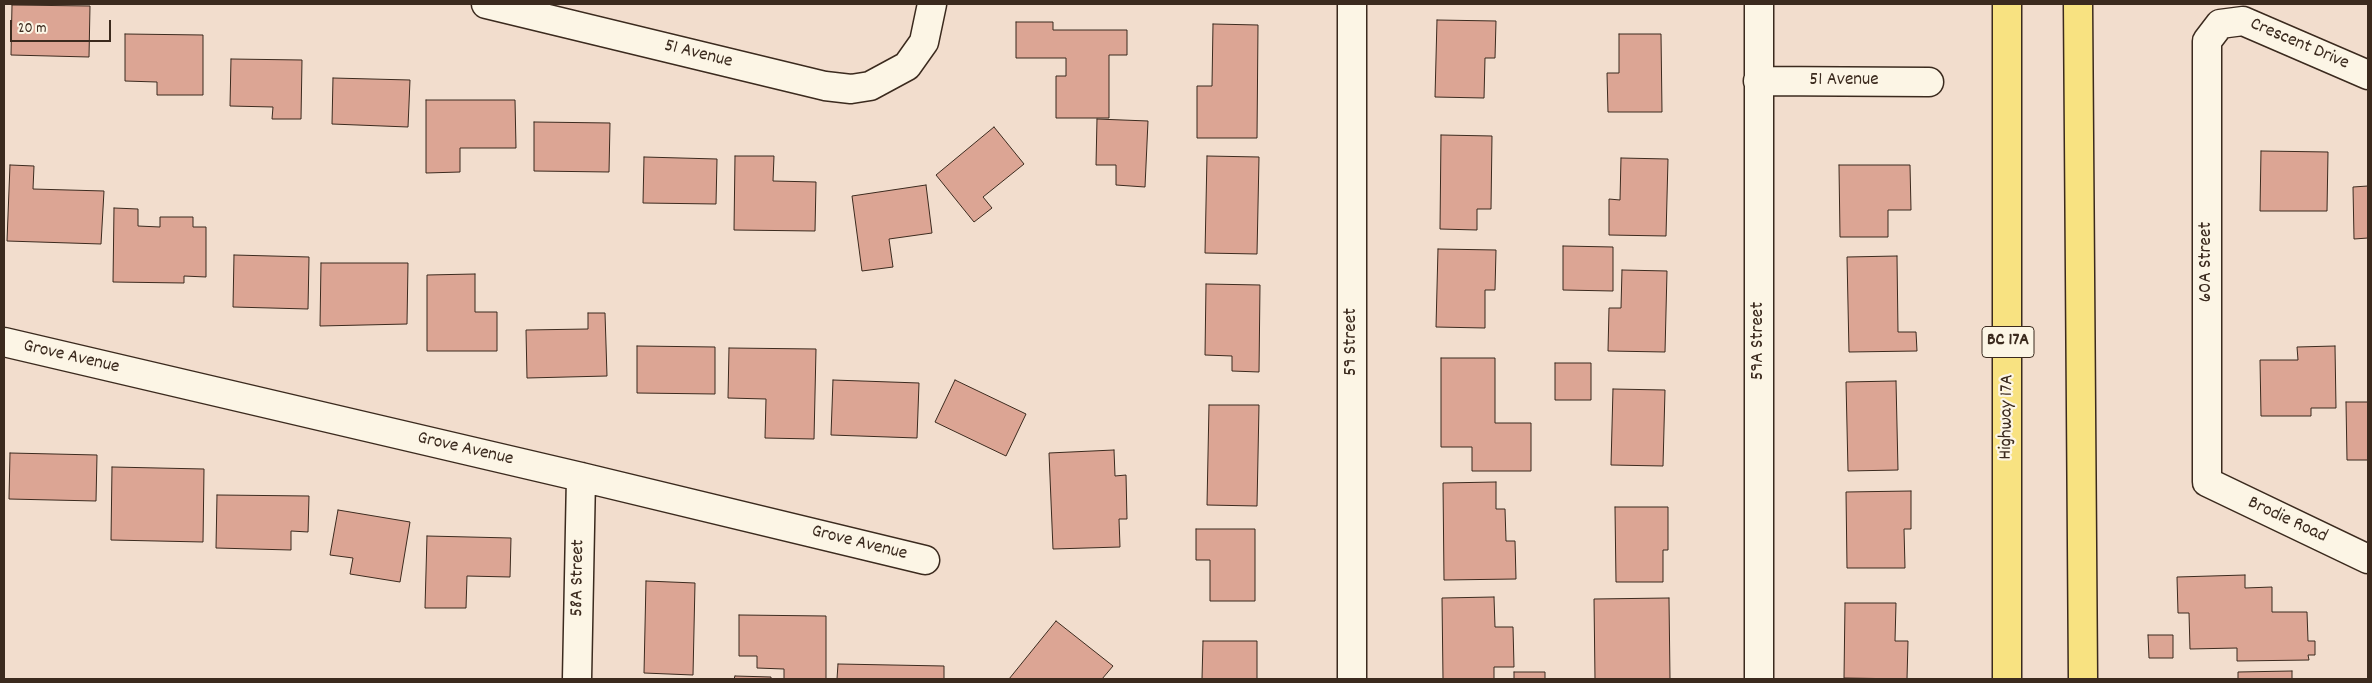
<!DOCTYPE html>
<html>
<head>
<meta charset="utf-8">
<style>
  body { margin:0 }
  #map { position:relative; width:2372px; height:683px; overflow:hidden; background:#f2ddcd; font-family:Dekko,sans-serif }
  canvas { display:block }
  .frame { position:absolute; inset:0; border:5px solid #3b2a1e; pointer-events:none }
  .scale { position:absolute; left:10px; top:20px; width:101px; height:22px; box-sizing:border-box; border:2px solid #3b2a1e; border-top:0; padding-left:6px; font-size:15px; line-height:18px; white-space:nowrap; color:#3b2a1e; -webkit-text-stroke:4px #fcf5e5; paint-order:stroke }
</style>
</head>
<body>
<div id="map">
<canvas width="2372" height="683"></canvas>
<div class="frame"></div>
<div class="scale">20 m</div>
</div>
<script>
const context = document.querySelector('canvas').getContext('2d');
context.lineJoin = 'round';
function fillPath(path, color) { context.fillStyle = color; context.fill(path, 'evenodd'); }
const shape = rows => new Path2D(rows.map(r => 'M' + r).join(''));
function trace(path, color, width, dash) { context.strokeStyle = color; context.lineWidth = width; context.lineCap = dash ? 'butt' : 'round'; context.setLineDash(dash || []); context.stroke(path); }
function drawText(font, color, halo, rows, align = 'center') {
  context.font = font + ' Dekko,sans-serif'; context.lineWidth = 4.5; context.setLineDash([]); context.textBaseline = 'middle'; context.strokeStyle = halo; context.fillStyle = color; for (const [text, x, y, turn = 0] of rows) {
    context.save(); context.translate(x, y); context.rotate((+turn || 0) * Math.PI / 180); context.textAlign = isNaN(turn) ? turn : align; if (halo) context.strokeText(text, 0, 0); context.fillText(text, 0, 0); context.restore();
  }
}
const building = shape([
  [12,5,90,6,89,57,11,55,12,5],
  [1437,20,1496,21,1495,58,1485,58,1484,98,1435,97,1437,20],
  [1016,22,1053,22,1053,30,1127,30,1127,55,1109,55,1109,118,1056,118,1056,76,1066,76,1066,58,1016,58,1016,22],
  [1213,24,1258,25,1257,138,1197,138,1197,86,1212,86,1213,24],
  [125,34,203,35,203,95,157,95,157,82,125,81,125,34],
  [1619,34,1661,34,1662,112,1608,112,1607,73,1619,73,1619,34],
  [231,59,302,60,301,119,272,119,273,107,230,106,231,59],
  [333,78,410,80,408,127,332,124,333,78],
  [426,100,515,100,516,148,460,148,460,172,426,173,426,100],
  [1097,119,1148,121,1145,187,1116,185,1116,165,1096,165,1097,119],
  [534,122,610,123,609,172,534,171,534,122],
  [994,127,1024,164,983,197,992,208,974,222,936,175,994,127],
  [1441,135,1492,136,1491,209,1477,209,1477,230,1440,229,1441,135],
  [2261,151,2328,152,2327,211,2260,211,2261,151],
  [735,156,774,156,773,181,816,182,815,231,734,230,735,156],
  [1207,156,1259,157,1257,254,1205,253,1207,156],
  [644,157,717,159,716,204,643,203,644,157],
  [1621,158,1668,159,1666,236,1609,235,1609,199,1620,200,1621,158],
  [10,165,34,166,33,189,104,191,101,244,7,241,10,165],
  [1839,165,1910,165,1911,210,1888,210,1888,237,1840,237,1839,165],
  [926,185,932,233,889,239,893,267,862,271,852,196,926,185],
  [2368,186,2368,238,2354,239,2353,187,2368,186],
  [114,208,138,209,138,226,160,227,160,217,193,217,193,227,206,227,206,277,184,276,184,283,113,282,114,208],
  [1563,246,1613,247,1613,291,1563,290,1563,246],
  [1438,249,1496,250,1495,290,1485,290,1485,328,1436,327,1438,249],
  [234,255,309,257,308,309,233,307,234,255],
  [1897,256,1898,332,1916,332,1917,351,1849,352,1847,257,1897,256],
  [321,263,408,263,407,324,320,326,321,263],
  [1622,270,1667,271,1665,352,1608,351,1609,308,1621,308,1622,270],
  [475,274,475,312,497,312,497,351,427,351,427,275,475,274],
  [1206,284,1260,285,1259,372,1232,371,1232,356,1205,355,1206,284],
  [588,313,605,313,607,376,527,378,526,330,588,329,588,313],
  [637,346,715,347,715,394,637,393,637,346],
  [2335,346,2336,408,2311,408,2311,416,2261,416,2260,360,2298,360,2297,347,2335,346],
  [729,348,816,349,814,439,765,438,766,399,728,398,729,348],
  [1441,358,1495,358,1495,423,1531,423,1531,471,1472,471,1472,447,1441,447,1441,358],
  [1555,363,1591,363,1591,400,1555,400,1555,363],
  [833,380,919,383,917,438,831,435,833,380],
  [955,380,1026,414,1006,456,935,422,955,380],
  [1896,381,1898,470,1848,471,1846,382,1896,381],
  [1613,389,1665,390,1663,466,1611,465,1613,389],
  [2346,402,2368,402,2368,460,2347,460,2346,402],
  [1209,405,1259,405,1257,506,1207,505,1209,405],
  [1114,450,1115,476,1126,475,1127,519,1119,519,1120,547,1053,549,1049,453,1114,450],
  [10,453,97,455,96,501,9,499,10,453],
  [112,467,204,469,203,542,111,540,112,467],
  [1496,482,1496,509,1505,509,1506,541,1515,541,1516,579,1444,580,1443,483,1496,482],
  [1911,491,1911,529,1904,529,1905,568,1847,568,1846,492,1911,491],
  [217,495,309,496,308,532,291,531,291,550,216,548,217,495],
  [1615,507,1668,507,1668,550,1663,550,1663,582,1616,582,1615,507],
  [338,510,410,522,400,582,350,574,353,558,330,555,338,510],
  [1196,529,1255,529,1255,601,1210,601,1210,560,1196,560,1196,529],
  [427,536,511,538,510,577,467,576,466,608,425,608,427,536],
  [2245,575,2245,588,2272,587,2272,612,2307,612,2308,641,2315,641,2315,655,2308,655,2309,660,2237,661,2237,648,2190,649,2189,613,2178,613,2177,577,2245,575],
  [646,581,695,583,693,675,644,673,646,581],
  [1494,597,1495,627,1513,627,1514,667,1494,667,1494,679,1443,679,1442,598,1494,597],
  [1669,598,1670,679,1595,679,1594,599,1669,598],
  [1845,603,1896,603,1895,641,1908,641,1907,679,1844,678,1845,603],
  [739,615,826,616,826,679,784,679,784,669,757,668,757,656,739,656,739,615],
  [1056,621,1113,666,1102,679,1009,679,1056,621],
  [2148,635,2173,635,2173,658,2149,658,2148,635],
  [1203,641,1257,641,1257,679,1202,679,1203,641],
  [838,664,944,666,944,679,837,679,838,664],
  [2292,671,2292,679,2238,679,2238,672,2292,671],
  [1514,672,1545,672,1545,679,1514,679,1514,672],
  [735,676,771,677,771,679,734,679,735,676]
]);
fillPath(building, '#dca594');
trace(building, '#3b2a1e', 1);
const minor = shape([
  [486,4,825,86,851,89,870,86,907,66,924,42,932,4],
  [1352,4,1352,679],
  [2368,75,2243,21,2220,24,2207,41,2207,482,2368,559],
  [1758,81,1929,82],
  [4,342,581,477,925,560],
  [577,679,581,477],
  [1759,679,1759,4]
]);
const primary = shape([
  [2007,4,2007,679],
  [2078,4,2083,679]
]);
trace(minor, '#3b2a1e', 31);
trace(primary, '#3b2a1e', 31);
trace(minor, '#fcf5e5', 28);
trace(primary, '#f8e281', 28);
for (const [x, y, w] of [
  [2008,342,52]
]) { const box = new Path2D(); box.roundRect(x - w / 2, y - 15.5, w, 31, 4); context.fillStyle = '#fcf5e5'; context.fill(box); trace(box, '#3b2a1e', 1); }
drawText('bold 18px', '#3b2a1e', null, [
  ["BC 17A",2008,342]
]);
drawText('19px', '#3b2a1e', '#fcf5e5', [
  ["Crescent Drive",2299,45,23],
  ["51 Avenue",698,55,14],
  ["51 Avenue",1844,81],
  ["60A Street",2207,262,-90],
  ["59A Street",1759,341,-90],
  ["59 Street",1352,342,-90],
  ["Grove Avenue",71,358,13],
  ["Highway 17A",2008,417,-89],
  ["Grove Avenue",465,450,13],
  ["Brodie Road",2287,521,25],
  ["Grove Avenue",859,544,14],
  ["58A Street",579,578,-89]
]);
</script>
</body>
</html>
